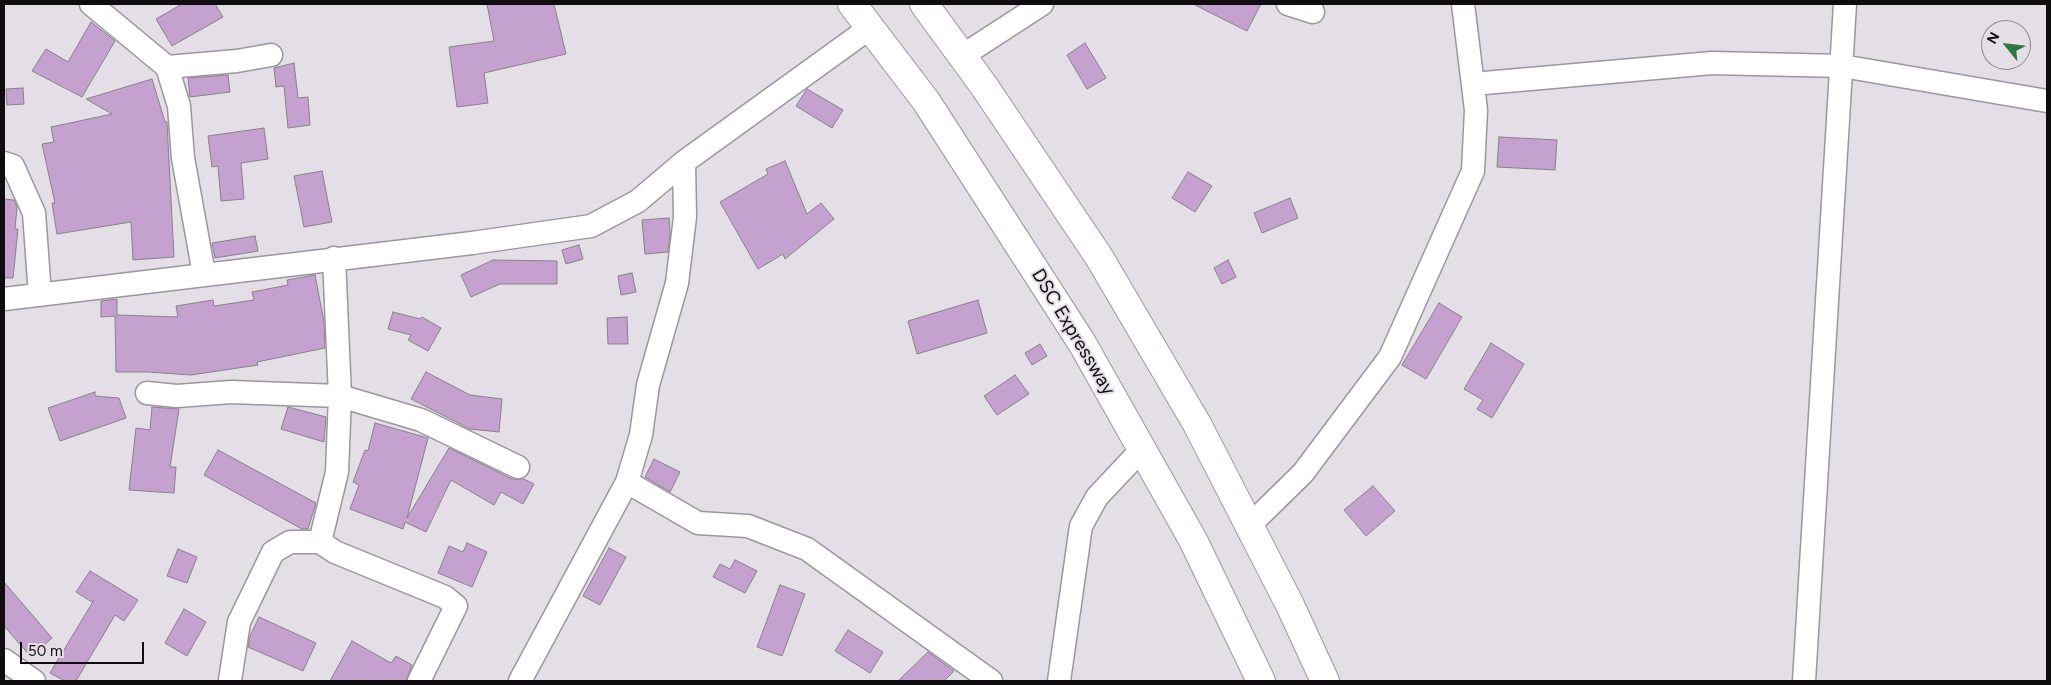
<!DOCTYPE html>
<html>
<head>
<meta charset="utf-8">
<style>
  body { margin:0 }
  #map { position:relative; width:2051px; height:685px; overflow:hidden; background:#e4dee6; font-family:Figtree,sans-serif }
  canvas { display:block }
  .frame { position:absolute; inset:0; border:5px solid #0f0d10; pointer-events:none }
  .north { position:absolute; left:1981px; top:20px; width:50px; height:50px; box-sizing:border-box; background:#e4dee6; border:1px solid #8f8a90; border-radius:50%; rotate:299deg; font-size:14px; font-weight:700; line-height:20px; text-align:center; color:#0f0d10 }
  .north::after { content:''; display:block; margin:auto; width:18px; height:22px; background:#2d7642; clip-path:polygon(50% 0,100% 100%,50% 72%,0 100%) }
  .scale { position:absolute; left:20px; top:642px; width:124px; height:22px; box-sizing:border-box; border:2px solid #0f0d10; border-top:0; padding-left:6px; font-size:15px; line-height:18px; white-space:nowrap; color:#0f0d10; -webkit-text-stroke:4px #e4dee6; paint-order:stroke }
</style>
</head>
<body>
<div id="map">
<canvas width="2051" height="685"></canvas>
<div class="frame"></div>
<div class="north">N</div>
<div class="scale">50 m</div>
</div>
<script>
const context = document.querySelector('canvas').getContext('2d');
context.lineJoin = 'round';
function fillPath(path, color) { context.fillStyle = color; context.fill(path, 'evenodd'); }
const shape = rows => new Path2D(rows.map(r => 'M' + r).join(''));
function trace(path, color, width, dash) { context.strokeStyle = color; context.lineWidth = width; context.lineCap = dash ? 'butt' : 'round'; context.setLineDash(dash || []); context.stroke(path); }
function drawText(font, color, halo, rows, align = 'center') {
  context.font = font + ' Figtree,sans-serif'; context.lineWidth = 4; context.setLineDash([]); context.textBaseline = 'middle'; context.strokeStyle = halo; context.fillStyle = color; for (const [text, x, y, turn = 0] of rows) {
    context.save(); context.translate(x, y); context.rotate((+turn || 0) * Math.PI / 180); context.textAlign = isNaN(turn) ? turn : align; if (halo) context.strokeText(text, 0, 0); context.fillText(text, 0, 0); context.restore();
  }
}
const building = shape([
  [182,4,215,4,223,17,172,46,156,19,182,4],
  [487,4,554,4,566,54,484,73,488,103,457,107,449,47,494,41,487,4],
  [1193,4,1261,4,1247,31,1193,4],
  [91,22,115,41,82,97,32,71,46,49,68,62,91,22],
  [1085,43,1106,78,1087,89,1067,55,1085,43],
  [294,63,298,98,308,97,310,125,288,128,284,86,276,87,274,68,294,63],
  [228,75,230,92,190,97,188,78,228,75],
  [152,79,165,122,167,122,174,257,133,260,131,222,57,234,52,203,55,203,42,144,54,142,51,127,112,114,86,99,152,79],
  [23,88,24,104,7,105,6,89,23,88],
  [807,89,843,110,832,128,796,106,807,89],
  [264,128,268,159,241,163,244,199,221,201,218,166,212,167,208,136,264,128],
  [1499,137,1557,140,1555,170,1497,167,1499,137],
  [785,161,807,214,821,203,834,219,785,259,783,254,758,269,720,202,768,174,766,169,785,161],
  [322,171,332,222,304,227,294,176,322,171],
  [1188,172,1212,186,1195,212,1172,198,1188,172],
  [1290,198,1298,218,1262,233,1254,213,1290,198],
  [4,199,14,200,17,207,15,229,18,229,13,278,4,278,4,199],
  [669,218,670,232,668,252,645,254,642,220,669,218],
  [255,236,258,251,215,258,212,243,255,236],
  [579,245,583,259,566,264,562,250,579,245],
  [493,260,557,261,557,284,500,284,471,297,461,275,493,260],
  [1228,260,1236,277,1222,284,1214,268,1228,260],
  [632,273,636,292,621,295,618,276,632,273],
  [315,275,324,322,325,348,257,362,258,365,191,375,148,372,116,372,115,316,101,317,101,301,117,299,117,315,178,317,176,306,213,300,214,306,254,300,252,292,288,285,287,280,315,275],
  [978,300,987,333,917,354,908,321,978,300],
  [1439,303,1462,317,1426,379,1402,365,1439,303],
  [393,312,420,319,422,317,441,328,428,351,408,340,411,335,388,329,393,312],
  [627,317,628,344,608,344,607,318,627,317],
  [1491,343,1524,364,1492,418,1477,409,1483,400,1464,389,1491,343],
  [1040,344,1047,356,1032,365,1025,353,1040,344],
  [426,372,470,395,502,399,499,432,470,429,411,399,426,372],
  [1015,375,1029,394,997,415,984,396,1015,375],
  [95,392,95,396,119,398,126,418,60,441,48,408,95,392],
  [152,407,179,409,170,467,176,467,174,493,129,490,136,428,150,430,152,407],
  [288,407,326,417,324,442,281,429,288,407],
  [375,423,428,438,407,518,449,448,512,479,524,479,534,484,523,504,501,492,494,505,451,480,426,532,405,522,403,529,350,509,359,485,353,482,365,450,368,451,375,423],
  [218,450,316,503,308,529,302,529,204,475,218,450],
  [654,459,680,472,670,492,645,477,654,459],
  [1373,486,1395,511,1366,536,1344,510,1373,486],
  [467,543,487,552,472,587,438,573,449,546,463,552,467,543],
  [609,548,626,557,600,605,583,596,609,548],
  [178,549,197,557,187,583,167,576,178,549],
  [735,560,757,571,745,593,713,577,720,564,730,569,735,560],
  [90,571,138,600,124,621,115,615,76,681,65,681,50,673,94,600,92,602,76,592,90,571],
  [4,582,52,638,31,657,4,626,4,582],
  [780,585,805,594,782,656,757,647,780,585],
  [184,609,206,622,187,656,165,643,184,609],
  [259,617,316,643,303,671,248,647,250,636,259,617],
  [848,630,883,652,870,673,835,651,848,630],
  [352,641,391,663,396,656,412,665,406,681,330,681,352,641],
  [928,652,954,671,944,681,898,681,928,652]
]);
fillPath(building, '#c4a1cf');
trace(building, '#878189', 1);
const minor = shape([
  [91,4,167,67,179,106,183,158,204,274],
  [1288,4,1313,12],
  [962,56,1042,4],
  [167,67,237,61,271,55],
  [1473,84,1712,63,1842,66,2047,101],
  [4,163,13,166,34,213,40,295],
  [4,299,472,243,591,226,638,201,684,162,871,27],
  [147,393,177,396,231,392,340,396,421,420,518,467],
  [627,482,698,523,748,526,807,549,991,681],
  [1249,526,1303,473,1390,357,1473,171,1476,110,1463,4],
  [320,542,337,472,340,396,334,258],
  [4,660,34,681],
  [230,680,239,622,273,552,290,542,320,542,335,552,445,597,456,606,419,681],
  [520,681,627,482,641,435,648,385,677,283,685,217,684,162],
  [1059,681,1081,526,1097,497,1142,449],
  [1804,681,1845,4]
]);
const major = shape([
  [852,4,926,101,1082,343,1193,540,1261,681],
  [924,4,984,86,1099,257,1197,424,1290,605,1325,681]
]);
trace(minor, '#9c969e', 25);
trace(major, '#9c969e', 30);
trace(minor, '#fff', 22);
trace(major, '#fff', 28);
drawText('19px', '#0f0d10', '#e4dee6', [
  ["DSC Expressway",1073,332,59]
]);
</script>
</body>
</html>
